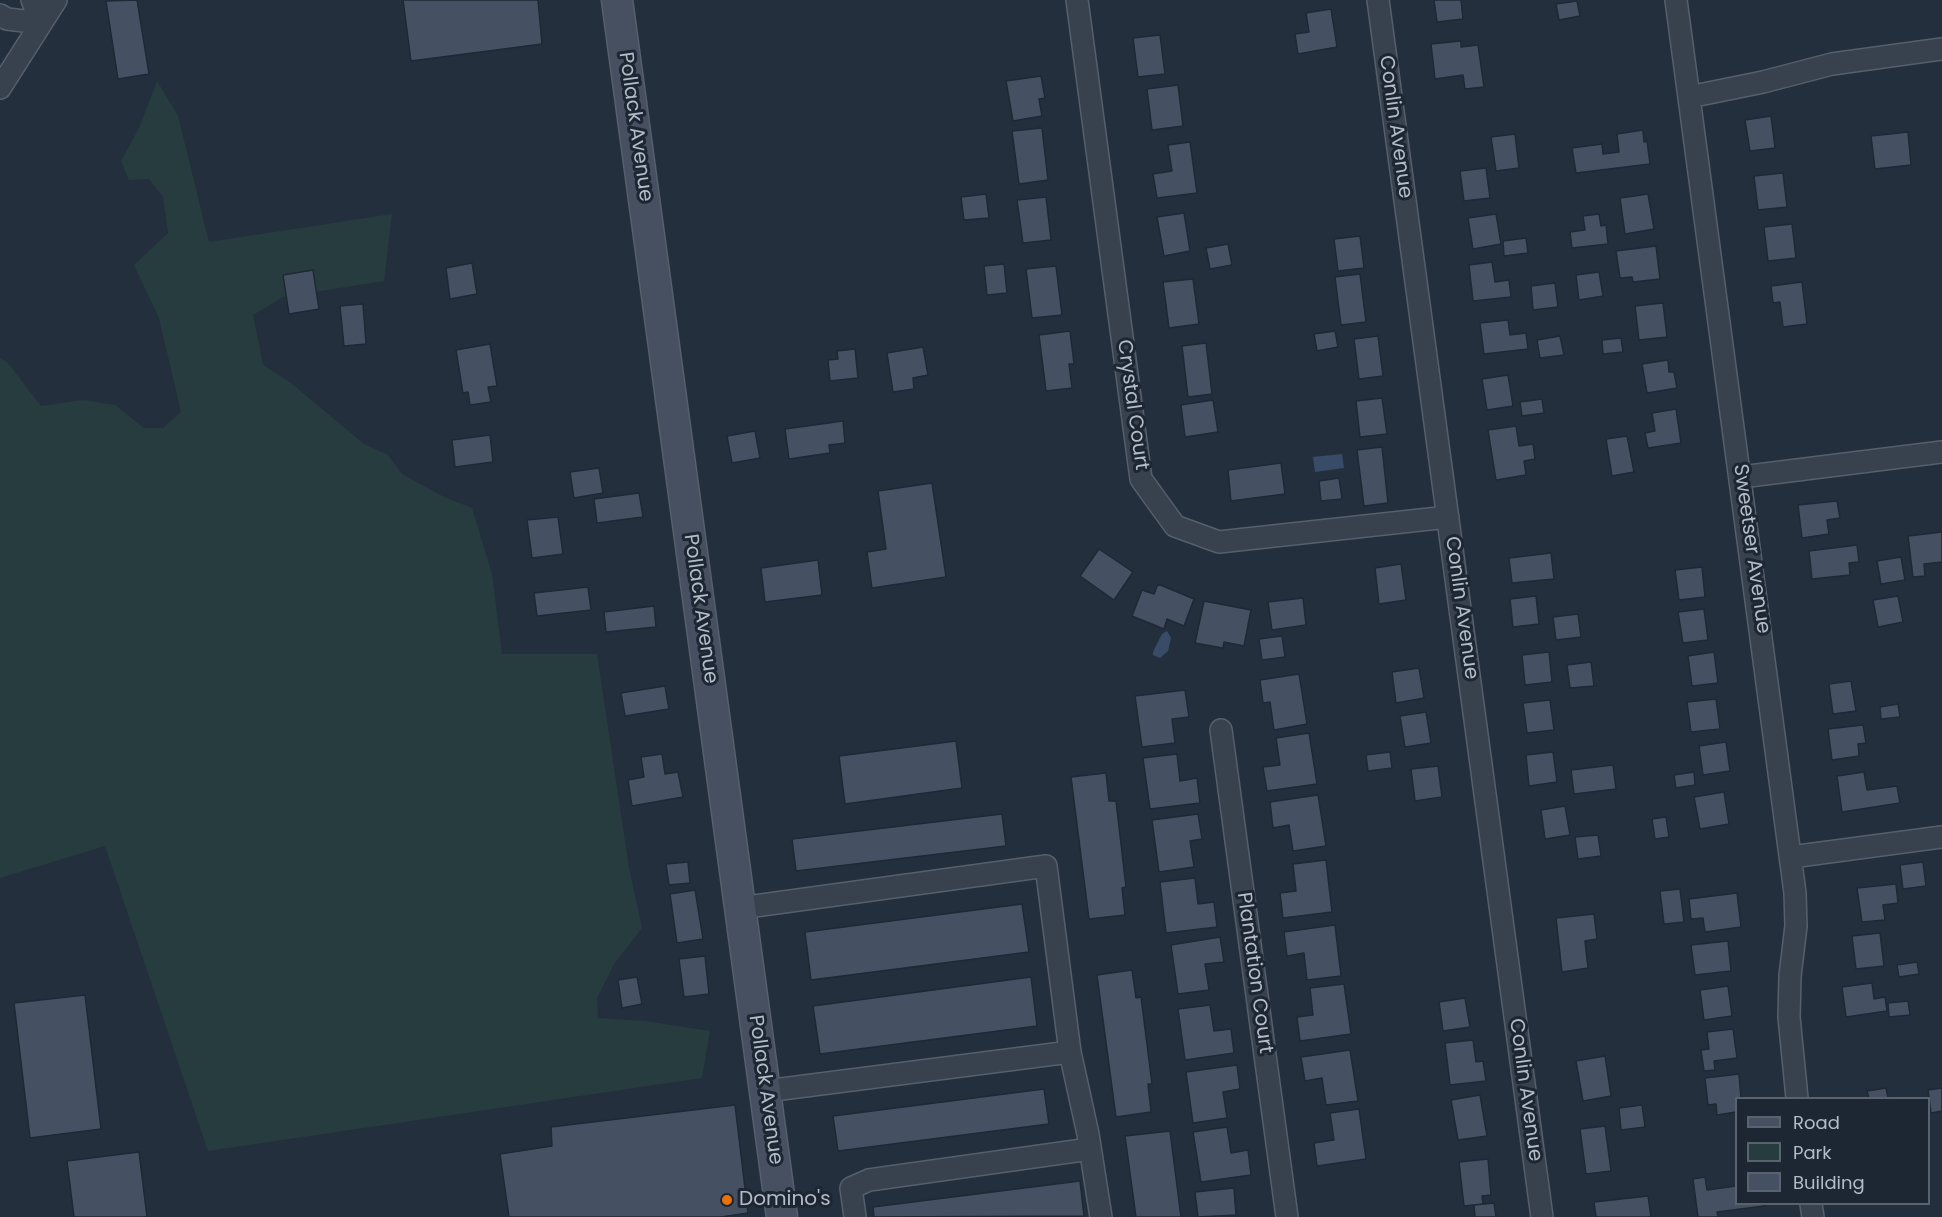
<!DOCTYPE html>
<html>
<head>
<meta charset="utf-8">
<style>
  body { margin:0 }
  #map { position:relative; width:1942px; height:1217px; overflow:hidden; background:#242f3e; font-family:Poppins,sans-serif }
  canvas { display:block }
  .legend { position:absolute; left:1735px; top:1097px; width:195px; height:108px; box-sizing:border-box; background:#1d2633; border:2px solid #59626f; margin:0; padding:8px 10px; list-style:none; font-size:18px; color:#b4bcc9 }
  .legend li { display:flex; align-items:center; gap:12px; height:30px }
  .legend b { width:30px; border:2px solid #59626f }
</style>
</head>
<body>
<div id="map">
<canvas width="1942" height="1217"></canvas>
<ul class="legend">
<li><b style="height:8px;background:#465061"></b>Road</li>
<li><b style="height:16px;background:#263c3f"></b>Park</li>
<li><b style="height:16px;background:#455162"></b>Building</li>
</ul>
</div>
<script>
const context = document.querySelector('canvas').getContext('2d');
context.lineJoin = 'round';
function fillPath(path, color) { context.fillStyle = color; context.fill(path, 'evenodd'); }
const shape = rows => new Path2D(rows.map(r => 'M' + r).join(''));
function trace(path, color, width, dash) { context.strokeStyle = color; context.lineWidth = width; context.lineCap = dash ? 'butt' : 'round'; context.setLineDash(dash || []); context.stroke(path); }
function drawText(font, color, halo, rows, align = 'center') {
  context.font = font + ' Poppins,sans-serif'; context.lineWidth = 6; context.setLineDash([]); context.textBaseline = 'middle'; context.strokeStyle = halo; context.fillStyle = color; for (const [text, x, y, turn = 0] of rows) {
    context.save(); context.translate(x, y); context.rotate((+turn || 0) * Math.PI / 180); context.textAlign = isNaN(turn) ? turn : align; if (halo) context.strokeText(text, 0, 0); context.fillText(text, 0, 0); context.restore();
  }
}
fillPath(shape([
  [157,81,178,116,209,242,392,214,384,281,283,297,253,315,263,365,291,383,364,444,388,455,402,474,444,497,472,508,492,574,502,654,597,654,629,868,642,928,614,964,597,998,598,1018,645,1021,710,1031,702,1078,208,1151,105,846,0,878,0,358,7,362,41,406,83,400,115,405,144,428,163,428,181,412,159,318,134,265,168,233,163,197,149,179,129,180,121,161,139,128]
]), '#263c3f');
fillPath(shape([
  [1342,454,1344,468,1315,472,1313,457],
  [1167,631,1171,638,1168,651,1160,658,1153,655,1153,652,1162,634]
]), '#394c67');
const building = shape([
  [137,0,149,74,118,79,106,1,137,0],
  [403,0,538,0,542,44,411,61,403,0],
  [1434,0,1461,0,1463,19,1437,22,1434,0],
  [1577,1,1580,16,1559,20,1556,4,1577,1],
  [1331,9,1337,47,1298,54,1295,34,1309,32,1306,13,1331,9],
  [1160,35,1165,74,1138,77,1133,38,1160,35],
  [1461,41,1461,47,1478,45,1484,87,1465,89,1463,75,1435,79,1431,44,1461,41],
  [1041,76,1045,98,1039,99,1042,116,1013,121,1006,81,1041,76],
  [1178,85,1183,126,1152,130,1147,89,1178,85],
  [1771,116,1775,148,1750,151,1745,120,1771,116],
  [1042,128,1048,180,1019,184,1012,131,1042,128],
  [1643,130,1644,142,1647,141,1650,164,1576,173,1572,148,1602,144,1603,154,1619,152,1617,134,1643,130],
  [1908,132,1911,165,1875,169,1871,136,1908,132],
  [1515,134,1519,168,1496,171,1491,137,1515,134],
  [1190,142,1197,193,1157,198,1153,174,1172,171,1168,145,1190,142],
  [1486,168,1490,198,1464,201,1460,171,1486,168],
  [1783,173,1787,207,1758,210,1754,176,1783,173],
  [986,194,989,218,964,220,961,197,986,194],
  [1648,194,1654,229,1625,234,1620,198,1648,194],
  [1046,197,1051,240,1023,243,1017,200,1046,197],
  [1184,213,1190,251,1164,256,1157,217,1184,213],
  [1496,214,1501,244,1473,249,1468,218,1496,214],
  [1599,214,1601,226,1606,225,1608,244,1572,248,1570,232,1585,230,1583,216,1599,214],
  [1792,224,1796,258,1768,261,1764,227,1792,224],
  [1360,236,1364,268,1338,271,1334,239,1360,236],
  [1526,238,1528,253,1504,256,1503,241,1526,238],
  [1228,244,1232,265,1210,269,1206,248,1228,244],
  [1656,246,1660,279,1633,282,1632,277,1620,278,1616,251,1656,246],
  [1492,262,1495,282,1509,280,1511,297,1473,301,1469,265,1492,262],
  [472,263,477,294,450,299,446,268,472,263],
  [1004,264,1007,293,987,295,984,266,1004,264],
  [1056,266,1062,315,1032,318,1026,269,1056,266],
  [313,270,319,309,289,314,283,275,313,270],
  [1599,272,1603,296,1579,300,1576,275,1599,272],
  [1360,274,1366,322,1341,325,1335,277,1360,274],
  [1193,279,1199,324,1169,328,1163,282,1193,279],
  [1802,282,1807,324,1783,327,1780,302,1773,303,1771,286,1802,282],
  [1555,283,1558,307,1533,310,1531,286,1555,283],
  [1663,303,1667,337,1639,340,1635,306,1663,303],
  [363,304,366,344,344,346,340,306,363,304],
  [1508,320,1510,335,1526,333,1528,349,1484,354,1480,323,1508,320],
  [1070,331,1074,364,1069,364,1072,388,1046,391,1039,335,1070,331],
  [1335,331,1338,347,1317,351,1314,334,1335,331],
  [1378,336,1383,376,1359,379,1354,339,1378,336],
  [1560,336,1564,355,1540,358,1537,340,1560,336],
  [1621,338,1623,352,1603,354,1602,340,1621,338],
  [1206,343,1212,394,1188,397,1182,346,1206,343],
  [490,344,497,386,488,387,491,402,470,405,468,392,463,393,456,350,490,344],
  [923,347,928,375,913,378,914,389,893,392,887,353,923,347],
  [855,349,858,378,830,381,828,360,838,359,837,351,855,349],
  [1668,360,1669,372,1674,372,1677,388,1647,393,1642,364,1668,360],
  [1508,375,1513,406,1487,410,1482,379,1508,375],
  [1382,398,1387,434,1360,437,1356,401,1382,398],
  [1542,399,1544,413,1522,416,1520,402,1542,399],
  [1213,400,1218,432,1185,437,1181,405,1213,400],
  [1676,409,1681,443,1648,448,1645,433,1655,431,1652,413,1676,409],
  [843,421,845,443,829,445,830,453,789,459,785,429,843,421],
  [1516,426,1519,446,1533,444,1535,459,1524,461,1526,475,1496,480,1488,430,1516,426],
  [755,431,760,458,732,463,727,436,755,431],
  [490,435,493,462,455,467,452,440,490,435],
  [1627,436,1634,472,1612,476,1606,439,1627,436],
  [1382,447,1388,503,1364,506,1357,450,1382,447],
  [1281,463,1285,494,1231,501,1228,470,1281,463],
  [599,468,603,493,574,498,570,472,599,468],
  [1339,478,1342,499,1321,501,1319,481,1339,478],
  [932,483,946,577,872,588,867,552,886,549,878,491,932,483],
  [639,493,643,517,597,523,594,499,639,493],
  [1837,501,1840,518,1827,520,1829,534,1802,538,1798,505,1837,501],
  [558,517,563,554,532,558,527,520,558,517],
  [1942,532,1942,562,1924,564,1925,576,1913,577,1908,536,1942,532],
  [1857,545,1859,562,1849,563,1850,575,1812,579,1809,551,1857,545],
  [1099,549,1133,572,1114,600,1080,576,1099,549],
  [1551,553,1554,579,1512,583,1509,558,1551,553],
  [1901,557,1905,580,1881,584,1877,561,1901,557],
  [818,560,822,595,765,602,761,568,818,560],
  [1401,564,1406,600,1379,604,1375,568,1401,564],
  [1702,567,1705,597,1679,600,1675,570,1702,567],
  [1158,584,1194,599,1184,626,1167,619,1164,629,1132,616,1142,590,1154,594,1158,584],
  [588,587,591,610,537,616,534,593,588,587],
  [1536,596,1539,624,1513,627,1510,599,1536,596],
  [1898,596,1903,622,1878,627,1873,600,1898,596],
  [1303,598,1306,625,1272,630,1268,602,1303,598],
  [1204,601,1251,610,1244,646,1224,642,1223,648,1195,643,1204,601],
  [654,606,656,627,606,632,604,612,654,606],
  [1704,609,1708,640,1683,643,1678,612,1704,609],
  [1578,614,1581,637,1556,640,1553,617,1578,614],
  [1282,636,1285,657,1262,660,1259,639,1282,636],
  [1549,652,1552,682,1525,685,1522,655,1549,652],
  [1714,652,1718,683,1692,686,1688,656,1714,652],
  [1591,662,1594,686,1570,688,1567,665,1591,662],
  [1419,668,1424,698,1396,703,1392,672,1419,668],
  [1299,674,1307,724,1274,730,1270,702,1263,703,1260,680,1299,674],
  [1851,681,1856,711,1833,714,1829,684,1851,681],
  [665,686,669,709,625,716,621,693,665,686],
  [1185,690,1189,717,1172,719,1175,743,1142,747,1135,696,1185,690],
  [1716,699,1720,729,1691,732,1687,702,1716,699],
  [1550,700,1554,730,1527,733,1523,703,1550,700],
  [1898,704,1900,717,1881,719,1880,707,1898,704],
  [1426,712,1431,743,1405,747,1400,716,1426,712],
  [1863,725,1866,743,1858,744,1859,756,1832,760,1828,729,1863,725],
  [1309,733,1317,784,1267,791,1263,767,1280,765,1276,738,1309,733],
  [956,741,962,788,845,804,839,756,956,741],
  [1726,742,1730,771,1703,775,1699,746,1726,742],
  [1390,752,1392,768,1368,771,1366,755,1390,752],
  [1553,752,1557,782,1529,786,1526,755,1553,752],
  [662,754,665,774,678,772,683,797,632,806,628,780,644,777,641,757,662,754],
  [1177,754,1180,781,1197,778,1200,803,1150,809,1143,758,1177,754],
  [1613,765,1616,789,1574,794,1571,770,1613,765],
  [1438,766,1442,797,1415,801,1411,769,1438,766],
  [1694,772,1695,785,1676,788,1674,775,1694,772],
  [1864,772,1867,790,1897,786,1900,803,1842,812,1837,776,1864,772],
  [1106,773,1109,801,1116,801,1126,887,1122,888,1125,915,1089,919,1071,777,1106,773],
  [1724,792,1729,824,1700,829,1694,797,1724,792],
  [1318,795,1326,846,1293,851,1289,825,1273,828,1270,802,1318,795],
  [1565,806,1570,835,1545,839,1541,810,1565,806],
  [1002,814,1006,846,796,871,792,839,1002,814],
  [1198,814,1202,839,1190,841,1194,867,1159,872,1152,820,1198,814],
  [1666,817,1669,837,1655,839,1652,819,1666,817],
  [1598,835,1601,856,1578,859,1575,837,1598,835],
  [1326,860,1332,912,1283,918,1280,893,1296,891,1293,864,1326,860],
  [688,862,690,883,669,885,666,864,688,862],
  [1923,862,1926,886,1903,889,1900,865,1923,862],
  [1195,878,1198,904,1214,902,1217,927,1166,933,1160,882,1195,878],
  [1896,884,1898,903,1883,905,1885,920,1862,922,1857,888,1896,884],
  [1680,889,1684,922,1664,924,1660,891,1680,889],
  [695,890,703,939,677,943,670,894,695,890],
  [1737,893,1741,927,1705,932,1703,918,1691,919,1689,899,1737,893],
  [1022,904,1029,952,811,980,805,932,1022,904],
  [1594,914,1597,939,1585,941,1588,968,1562,972,1556,918,1594,914],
  [1335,925,1341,976,1307,980,1304,953,1287,956,1284,932,1335,925],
  [1880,933,1884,966,1856,969,1852,936,1880,933],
  [1220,937,1224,962,1205,964,1209,990,1178,994,1171,945,1220,937],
  [1728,941,1731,971,1695,975,1691,945,1728,941],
  [705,956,709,994,684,997,679,959,705,956],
  [1917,962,1919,974,1899,977,1897,965,1917,962],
  [1132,970,1136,998,1141,997,1152,1084,1148,1084,1151,1112,1116,1117,1097,975,1132,970],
  [637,977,642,1004,622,1008,618,980,637,977],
  [1031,977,1037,1026,820,1054,813,1006,1031,977],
  [1872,983,1874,999,1885,997,1887,1011,1846,1017,1842,987,1872,983],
  [1344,984,1351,1034,1300,1041,1297,1017,1313,1015,1310,988,1344,984],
  [1728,986,1732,1016,1704,1020,1700,990,1728,986],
  [85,995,101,1129,30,1138,14,1003,85,995],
  [1465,998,1470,1027,1443,1031,1439,1002,1465,998],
  [1908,1001,1910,1015,1889,1017,1888,1003,1908,1001],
  [1210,1005,1214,1031,1231,1029,1234,1053,1185,1060,1178,1009,1210,1005],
  [1733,1029,1737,1058,1714,1061,1715,1070,1704,1071,1701,1050,1709,1049,1707,1032,1733,1029],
  [1473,1040,1476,1062,1483,1061,1486,1081,1450,1085,1445,1043,1473,1040],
  [1350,1050,1358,1101,1326,1105,1322,1078,1305,1081,1301,1057,1350,1050],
  [1605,1056,1611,1096,1583,1101,1576,1061,1605,1056],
  [1237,1065,1240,1089,1223,1092,1227,1118,1193,1123,1186,1072,1237,1065],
  [1739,1074,1741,1098,1736,1098,1736,1112,1717,1115,1716,1104,1708,1105,1705,1078,1739,1074],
  [1886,1088,1888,1098,1869,1098,1867,1091,1886,1088],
  [1942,1088,1942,1111,1931,1113,1928,1090,1942,1088],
  [1044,1089,1049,1124,838,1151,833,1116,1044,1089],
  [1480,1095,1487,1136,1458,1140,1451,1100,1480,1095],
  [735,1105,748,1213,721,1217,509,1217,500,1154,552,1146,551,1127,735,1105],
  [1642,1105,1645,1127,1621,1130,1619,1108,1642,1105],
  [1359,1109,1366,1159,1317,1166,1314,1143,1334,1140,1330,1113,1359,1109],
  [1605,1126,1611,1171,1586,1174,1580,1129,1605,1126],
  [1227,1127,1231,1153,1248,1150,1251,1175,1201,1182,1193,1132,1227,1127],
  [1170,1131,1181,1217,1136,1217,1125,1136,1170,1131],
  [139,1152,147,1217,74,1217,67,1161,139,1152],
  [1488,1159,1491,1195,1482,1196,1483,1204,1464,1206,1459,1162,1488,1159],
  [1705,1177,1707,1190,1736,1186,1736,1204,1763,1204,1764,1206,1717,1212,1718,1217,1698,1217,1693,1179,1705,1177],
  [1080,1181,1084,1216,874,1217,873,1207,1080,1181],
  [1234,1188,1236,1215,1198,1217,1195,1192,1234,1188],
  [1648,1196,1651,1217,1596,1217,1594,1202,1648,1196],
  [1494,1203,1496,1217,1475,1217,1474,1205,1494,1203]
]);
fillPath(building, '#455162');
trace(building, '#1f2835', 1.5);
const street = shape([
  [1077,0,1141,479,1175,526,1219,542,1448,517],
  [1378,0,1542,1217],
  [1676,0,1795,893,1796,926,1790,976,1789,1017,1797,1098],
  [0,15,7,19,41,23,32,0],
  [0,88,56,0],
  [1689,97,1763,82,1832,64,1942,49],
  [1741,477,1942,452],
  [1221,730,1287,1217],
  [1791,857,1942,837],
  [740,908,1046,866,1070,1052,1088,1134,1101,1217],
  [766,1091,1070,1052],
  [1811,1204,1813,1217],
  [855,1217,851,1188,869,1180,1090,1149]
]);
const secondary = shape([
  [617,0,782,1217]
]);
trace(street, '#565f6c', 24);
trace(secondary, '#565f6c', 33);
trace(street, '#38414e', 21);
trace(secondary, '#465061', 30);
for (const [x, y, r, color] of [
  [727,1200,6,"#e8710a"]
]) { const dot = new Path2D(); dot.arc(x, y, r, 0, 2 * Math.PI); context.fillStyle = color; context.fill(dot); trace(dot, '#1d2633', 2); }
drawText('20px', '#b4bcc9', '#1d2633', [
  ["Pollack Avenue",635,127,82],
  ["Conlin Avenue",1395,127,82],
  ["Crystal Court",1132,405,82],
  ["Sweetser Avenue",1751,549,82],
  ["Conlin Avenue",1461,608,82],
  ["Pollack Avenue",700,609,82],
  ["Plantation Court",1254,973,82],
  ["Pollack Avenue",765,1090,82],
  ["Conlin Avenue",1525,1090,82]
]);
drawText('20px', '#b4bcc9', '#1d2633', [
  ["Domino's",739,1200]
], 'left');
</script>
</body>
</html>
